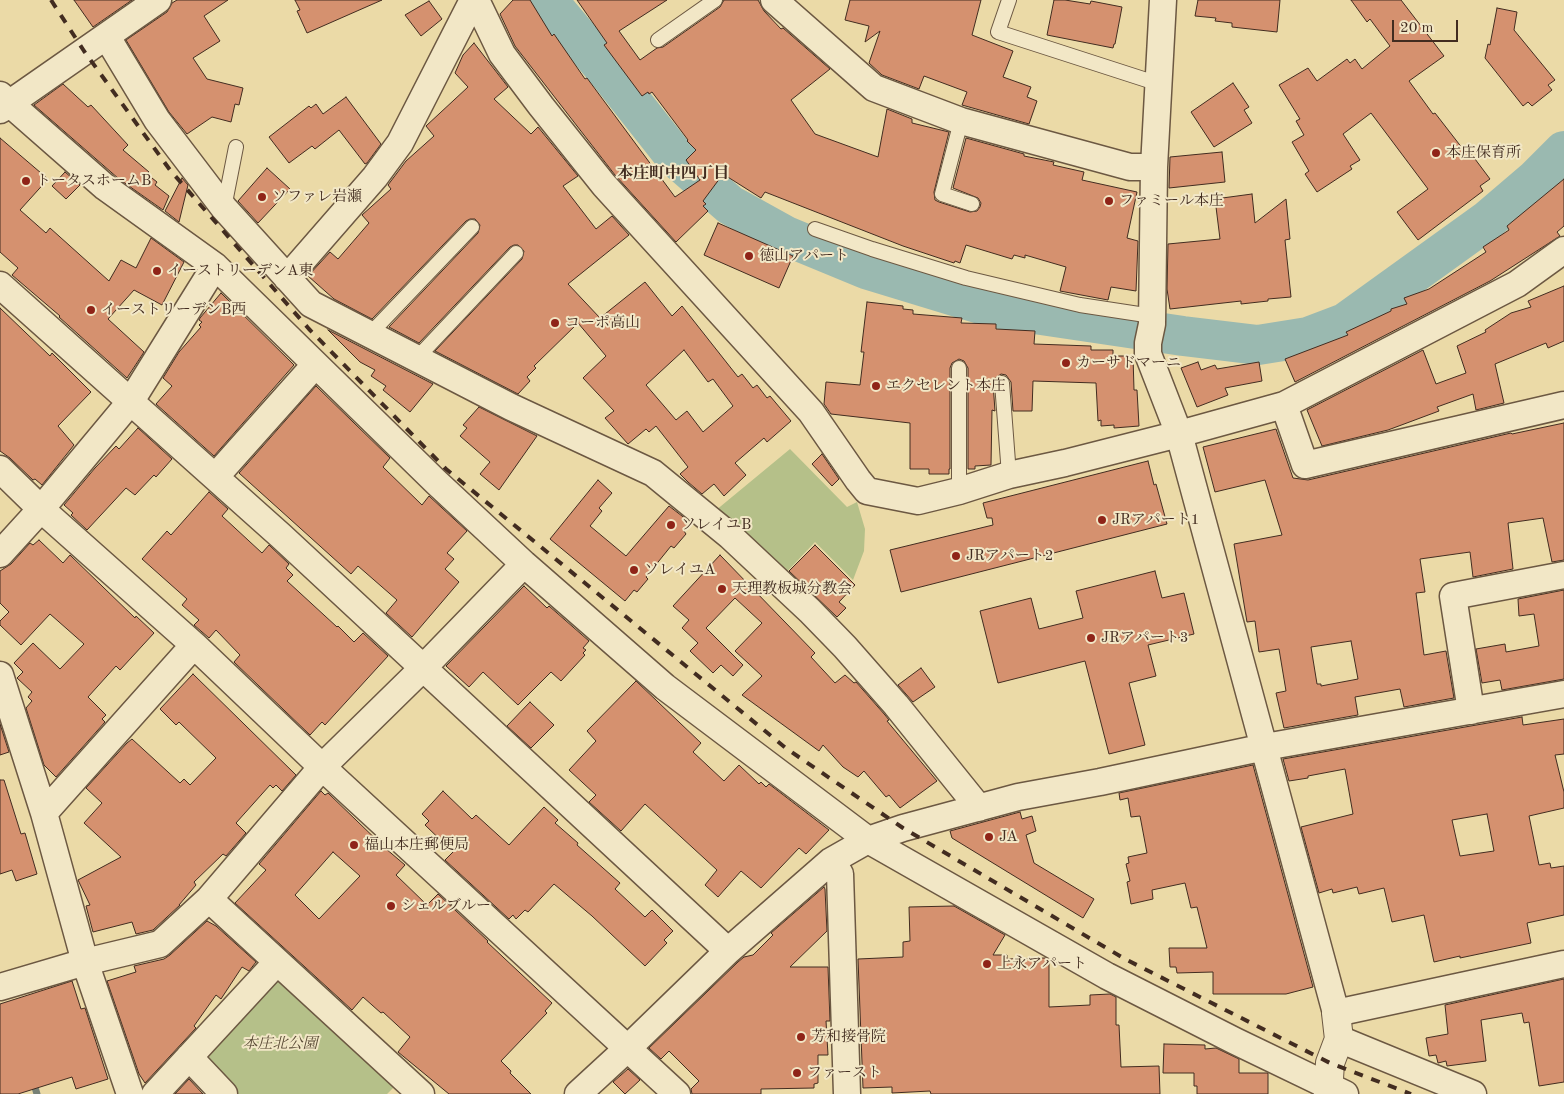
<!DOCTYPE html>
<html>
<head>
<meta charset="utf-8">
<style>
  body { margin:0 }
  #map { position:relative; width:1564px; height:1094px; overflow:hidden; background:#ebdaa7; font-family:"Old Standard TT",serif }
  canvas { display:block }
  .scale { position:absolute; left:1392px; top:20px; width:66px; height:22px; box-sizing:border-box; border:2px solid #422c20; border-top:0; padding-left:6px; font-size:15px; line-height:18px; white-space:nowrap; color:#422c20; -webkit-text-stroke:4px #f2e7c6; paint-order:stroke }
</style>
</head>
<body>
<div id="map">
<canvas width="1564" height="1094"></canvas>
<div class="scale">20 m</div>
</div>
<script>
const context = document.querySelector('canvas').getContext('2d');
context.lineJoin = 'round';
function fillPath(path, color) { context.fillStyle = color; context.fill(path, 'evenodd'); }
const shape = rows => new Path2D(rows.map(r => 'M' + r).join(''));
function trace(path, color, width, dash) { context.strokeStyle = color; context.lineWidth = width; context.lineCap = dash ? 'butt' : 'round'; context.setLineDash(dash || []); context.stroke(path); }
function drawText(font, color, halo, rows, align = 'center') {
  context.font = font + ' "Old Standard TT","Noto Serif JP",serif'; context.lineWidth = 4; context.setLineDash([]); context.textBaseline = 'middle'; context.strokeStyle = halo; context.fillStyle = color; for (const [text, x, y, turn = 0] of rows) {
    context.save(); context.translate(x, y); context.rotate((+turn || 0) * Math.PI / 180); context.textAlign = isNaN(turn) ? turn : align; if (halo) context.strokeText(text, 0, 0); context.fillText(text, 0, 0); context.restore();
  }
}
fillPath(shape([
  [790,449,847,507,857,502,865,529,864,551,853,580,815,542,781,578,715,511],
  [282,978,396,1085,387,1094,234,1094,197,1057,271,979]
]), '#b5c089');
trace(shape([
  [33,1081,37,1094]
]), '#778176', 7);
trace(shape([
  [547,0,612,77,676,158,730,205,786,236,866,269,994,308,1183,336,1258,345,1308,337,1345,323,1488,220,1536,179,1564,151]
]), '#9ab9b0', 40);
const building = shape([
  [74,0,132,0,93,27,74,0],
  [177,0,228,0,204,16,220,41,193,58,207,79,243,88,239,105,235,104,231,122,212,117,187,134,169,112,126,40,167,12,172,3,177,0],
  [295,0,382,0,307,33,297,11,300,10,295,0],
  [513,0,530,0,552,36,554,34,585,79,587,78,675,197,700,180,686,160,696,150,687,141,688,140,652,92,649,94,648,92,642,96,604,45,607,43,577,0,667,0,619,31,640,60,657,48,663,47,720,7,724,0,758,0,764,11,781,29,783,28,830,69,791,100,815,134,878,157,887,109,912,119,912,123,949,132,934,192,935,200,939,202,970,212,977,211,980,207,981,203,978,198,953,188,966,138,1024,154,1024,156,1054,162,1053,165,1084,172,1082,180,1137,192,1127,238,1138,241,1136,291,1111,287,1108,300,1060,291,1066,267,1025,255,1025,258,1014,255,1012,259,966,245,960,263,955,261,954,263,903,246,765,192,761,198,723,174,703,201,706,204,703,206,708,211,676,242,615,175,515,46,500,14,513,0],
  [850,0,981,0,972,35,1013,51,1003,77,1031,87,1027,97,1037,101,1029,124,962,105,967,92,924,76,919,89,882,75,869,63,880,31,865,42,869,26,845,20,850,0],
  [1054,0,1065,0,1090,4,1091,1,1122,7,1115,44,1114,44,1113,48,1047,35,1054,0],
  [1198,0,1280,0,1277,32,1232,27,1232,23,1215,21,1216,18,1195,16,1198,0],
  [1351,0,1401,0,1444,56,1409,81,1433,114,1435,113,1466,153,1469,151,1490,179,1480,186,1483,191,1418,240,1397,212,1428,189,1371,113,1343,134,1360,160,1350,166,1352,169,1317,192,1305,174,1309,171,1292,142,1304,135,1296,121,1300,119,1279,85,1308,68,1317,81,1347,59,1350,63,1355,59,1362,69,1390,46,1370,19,1367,22,1351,0],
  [429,1,442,19,421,36,405,15,429,1],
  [1497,8,1517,12,1514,30,1555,80,1548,85,1552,90,1532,106,1528,102,1523,106,1485,58,1488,44,1490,45,1497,8],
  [474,43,508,87,494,99,531,134,538,127,578,176,563,186,596,229,612,216,629,235,568,284,600,318,645,282,672,316,682,306,738,377,742,374,753,388,757,385,767,398,770,396,791,421,767,442,764,438,735,463,746,475,724,496,714,484,702,494,688,482,680,474,688,467,656,426,649,432,646,429,628,444,605,418,614,411,583,378,606,356,578,323,534,366,536,368,527,377,530,381,518,394,435,351,522,259,524,251,518,245,514,245,510,247,419,343,389,327,478,233,480,225,475,219,470,219,466,221,372,319,334,299,308,276,330,252,338,259,369,223,362,215,391,189,388,185,406,161,434,136,426,126,468,87,455,73,463,55,474,43],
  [684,350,708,382,713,379,733,406,703,432,687,411,676,420,646,385,684,350],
  [1233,83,1249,107,1244,110,1252,123,1214,147,1191,112,1233,83],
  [63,84,88,107,91,105,128,145,123,150,149,172,147,174,157,182,155,185,169,196,163,210,119,179,34,105,63,84],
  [346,97,381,144,367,163,365,164,339,130,315,149,312,146,289,163,269,137,309,106,311,108,316,104,323,114,346,97],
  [0,138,48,179,20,210,46,233,50,228,109,281,121,260,136,268,151,238,184,262,162,305,134,290,108,319,144,352,127,378,59,317,60,316,12,275,18,268,0,252,0,138],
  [1222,152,1225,182,1169,188,1170,157,1222,152],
  [267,168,290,189,258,223,238,201,267,168],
  [65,172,80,185,66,199,52,186,65,172],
  [182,178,188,185,179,222,165,211,182,178],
  [1564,179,1564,226,1557,232,1560,236,1490,281,1295,382,1285,359,1348,335,1346,332,1391,311,1391,309,1407,304,1404,298,1429,289,1486,252,1483,247,1509,230,1507,226,1564,179],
  [1252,194,1255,223,1286,199,1290,239,1285,240,1291,297,1268,299,1268,301,1241,304,1241,301,1170,309,1167,289,1168,244,1220,239,1215,199,1252,194],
  [718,223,793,256,779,288,704,255,718,223],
  [1564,286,1564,341,1548,348,1546,343,1495,364,1504,403,1476,410,1473,394,1437,407,1439,411,1388,430,1322,446,1307,410,1423,350,1436,384,1466,373,1457,346,1486,332,1485,330,1511,313,1531,307,1528,301,1564,286],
  [221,293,294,365,214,456,156,404,172,386,163,378,179,352,201,327,199,325,202,322,199,320,200,318,221,293],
  [867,302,903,306,903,309,913,310,913,314,962,318,961,323,996,324,996,329,1035,331,1034,344,1091,346,1091,350,1113,350,1113,356,1133,356,1134,390,1137,390,1139,426,1114,428,1114,425,1101,426,1101,420,1098,421,1096,383,1033,381,1032,411,1013,411,1011,382,1006,375,1001,374,994,379,993,383,995,411,992,410,991,465,975,466,975,469,968,469,968,368,964,361,959,359,952,363,950,368,950,469,949,469,949,474,929,474,929,469,910,469,910,423,831,414,824,404,826,382,860,385,864,352,861,352,867,302],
  [0,308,50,356,52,353,91,392,58,426,74,445,42,485,35,479,33,480,10,458,0,451,0,308],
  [328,330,433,384,410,412,383,390,386,386,371,376,375,370,360,362,328,330],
  [1198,362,1201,370,1215,365,1217,369,1259,362,1262,381,1225,388,1228,395,1197,407,1181,368,1198,362],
  [316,386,390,458,383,467,422,505,429,496,467,531,447,553,454,559,445,569,459,582,412,637,386,613,397,600,358,566,351,574,239,473,316,386],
  [479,407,537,436,499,490,480,474,490,462,460,436,467,428,463,425,479,407],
  [1564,423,1564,560,1552,562,1543,518,1508,523,1513,569,1473,577,1470,552,1420,559,1425,592,1416,593,1424,655,1446,651,1454,698,1404,707,1400,689,1355,697,1358,715,1284,728,1276,693,1286,691,1279,649,1259,652,1255,621,1247,622,1234,544,1282,535,1265,480,1215,492,1203,447,1276,429,1293,478,1308,480,1511,433,1512,434,1564,423],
  [1351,641,1358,679,1321,686,1321,684,1317,684,1311,647,1351,641],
  [138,428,172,459,156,477,154,475,135,495,126,488,87,530,71,515,73,513,64,505,95,468,116,446,119,449,138,428],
  [822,454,839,479,832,486,812,464,822,454],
  [1148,461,1154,485,1156,484,1167,524,901,592,890,550,993,525,992,518,987,518,983,503,1148,461],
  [598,480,612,493,599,508,602,511,590,526,626,556,669,506,691,523,684,531,686,534,674,548,671,546,646,577,648,579,637,592,634,590,625,601,550,539,598,480],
  [209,492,228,509,222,516,262,553,269,545,289,564,286,568,293,575,287,581,337,627,338,626,354,642,363,633,388,656,325,725,322,722,310,735,234,662,240,655,216,630,209,638,194,625,199,620,182,605,187,599,142,559,167,531,171,535,209,492],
  [39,540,63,563,70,555,135,618,136,616,154,633,120,670,116,666,88,697,106,715,102,719,105,722,56,777,44,765,26,708,32,701,28,697,32,692,17,678,23,672,14,663,33,643,60,669,84,644,50,614,21,645,0,625,0,621,9,612,0,603,0,571,11,564,30,543,33,545,39,540],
  [815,545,855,585,839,602,846,608,837,617,789,571,815,545],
  [720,555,815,653,811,657,835,683,845,675,854,683,856,682,885,715,889,720,887,721,937,781,900,808,889,795,886,797,864,771,858,777,843,767,823,745,819,751,742,695,762,676,735,651,762,623,735,598,706,628,743,665,733,676,721,665,713,673,690,651,698,643,682,628,689,620,673,606,720,555],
  [1155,571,1162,598,1184,593,1194,634,1148,645,1156,676,1129,683,1145,745,1109,754,1085,661,998,683,980,611,1031,598,1039,629,1083,618,1076,591,1155,571],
  [524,586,547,608,549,606,589,641,583,648,586,650,583,653,585,655,561,681,551,672,518,705,483,672,469,687,446,666,524,586],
  [1564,590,1564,679,1502,690,1500,680,1482,683,1476,649,1505,644,1506,652,1539,646,1534,614,1519,616,1518,599,1564,590],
  [921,668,935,687,913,702,898,685,921,668],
  [193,674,296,775,282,791,276,785,273,788,270,785,236,823,246,833,226,856,223,854,194,882,196,885,179,905,180,905,153,930,136,934,132,922,93,932,86,906,90,905,78,880,121,857,84,823,102,803,86,788,127,743,132,739,180,783,184,779,190,785,216,758,179,722,176,725,160,709,193,674],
  [636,681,701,743,693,752,724,781,739,765,759,784,761,782,766,787,769,784,829,830,806,854,799,848,761,888,741,871,718,897,705,885,717,870,645,804,621,831,589,802,596,795,569,770,596,741,587,731,636,681],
  [530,702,554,725,531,748,507,726,530,702],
  [1522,717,1523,725,1564,719,1564,754,1555,755,1564,792,1564,808,1529,816,1539,865,1550,863,1551,868,1564,866,1564,915,1527,923,1531,943,1460,958,1460,956,1434,962,1424,915,1392,922,1384,888,1359,894,1357,887,1333,893,1332,889,1319,893,1301,827,1353,814,1345,769,1308,776,1308,778,1289,781,1283,759,1522,717],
  [1487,814,1494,851,1460,856,1452,820,1487,814],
  [0,724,9,752,0,755,0,724],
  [1253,765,1313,987,1286,994,1213,994,1213,972,1177,973,1176,967,1170,967,1169,948,1207,948,1197,907,1191,908,1185,883,1152,890,1153,899,1131,904,1127,882,1130,881,1126,864,1129,863,1128,857,1147,853,1140,816,1131,817,1128,798,1120,800,1119,793,1253,765],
  [0,780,4,780,21,834,25,833,37,874,16,881,12,870,0,874,0,780],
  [321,791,325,795,328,793,385,848,405,865,396,875,427,905,438,894,488,941,487,942,552,1003,545,1011,547,1013,501,1061,511,1071,510,1073,531,1094,449,1094,398,1052,410,1037,383,1012,381,1013,363,997,352,1010,235,903,266,870,259,864,321,791],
  [333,852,360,876,319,919,295,895,333,852],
  [443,791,472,819,476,815,509,845,544,807,558,820,555,823,578,843,577,845,620,883,615,889,645,917,652,910,673,931,664,940,667,943,645,966,592,916,554,884,528,912,525,910,516,919,513,915,509,919,445,860,453,852,425,825,429,821,422,814,443,791],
  [1020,812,1022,819,1032,816,1036,831,1026,835,1034,863,1094,899,1083,918,952,838,950,831,1020,812],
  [824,887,825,889,827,931,790,967,828,967,830,1021,826,1021,828,1055,818,1055,818,1083,814,1084,814,1088,761,1089,761,1094,692,1094,691,1089,699,1081,669,1051,661,1059,649,1048,738,962,744,957,753,955,773,935,771,933,824,887],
  [954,906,1005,935,993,955,1007,955,1007,959,1046,958,1049,960,1049,1007,1090,1005,1090,995,1110,994,1116,997,1116,1025,1119,1025,1121,1067,1159,1066,1160,1094,931,1094,930,1091,892,1093,892,1087,863,1088,858,959,903,957,903,942,910,941,909,907,954,906],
  [207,921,216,926,256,962,249,971,242,967,221,999,216,995,194,1026,196,1028,145,1083,139,1074,107,981,136,972,134,966,164,959,170,955,207,921],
  [1564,979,1564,1082,1539,1086,1529,1022,1524,1023,1522,1013,1481,1020,1486,1061,1447,1066,1446,1061,1438,1063,1436,1055,1429,1056,1426,1038,1448,1034,1445,1005,1564,979],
  [72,981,81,1009,85,1008,108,1079,76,1089,72,1077,18,1094,0,1094,0,1004,72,981],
  [1164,1044,1205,1045,1205,1049,1216,1048,1239,1059,1239,1073,1268,1073,1268,1094,1197,1094,1197,1086,1194,1086,1194,1073,1163,1073,1164,1044],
  [628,1069,640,1080,625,1094,613,1082,628,1069],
  [189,1079,203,1094,175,1094,189,1079]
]);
fillPath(building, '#d5916f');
trace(building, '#422c20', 1);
const service = shape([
  [1009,0,998,32,1159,84],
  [658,40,715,0],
  [961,121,942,194,972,204],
  [224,208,236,147],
  [815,229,872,249,966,278,1080,305,1152,316],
  [369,335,472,227],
  [417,358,516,253],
  [959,368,959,491],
  [1002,383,1009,475]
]);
const minor = shape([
  [476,0,502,54,541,106,604,185,811,412,858,480,867,491,918,501,959,491,1009,475,1065,463,1179,434,1284,405,1517,284,1564,250],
  [774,0,874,88,961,121,1130,167,1154,167],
  [1163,0,1154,167,1152,324,1148,343,1148,354,1179,434,1336,1013,1564,964],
  [107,37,157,120,224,208,311,304,511,407,653,473,730,536,810,611,845,647,896,705,979,808],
  [0,95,105,187,215,266,436,482,524,564,665,687,868,840,1107,976,1235,1041,1345,1094],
  [0,110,158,0],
  [287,278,375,177,400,143,473,0],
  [0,285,281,536,728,951],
  [1284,405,1305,465,1564,405],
  [0,469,41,509,194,645,322,767,677,1094],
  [216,476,315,365],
  [0,554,41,509,131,401,215,266],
  [0,675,44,813,85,962,130,1094],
  [1471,711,1453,596,1564,575],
  [44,813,194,645],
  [831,861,840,874,847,1094],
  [209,899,421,1094],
  [0,987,85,962,160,944,209,899,322,767,424,667,524,564],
  [1339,1039,1473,1094],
  [189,1057,224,1094],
  [155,1094,277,962],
  [578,1094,628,1048,728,951,831,861,868,840,903,828,1018,797,1100,782,1265,747,1564,694]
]);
const tertiary = shape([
  [1328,1094,1330,1063,1339,1039,1336,1013]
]);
trace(service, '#6c5842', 16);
trace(minor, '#6c5842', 29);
trace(tertiary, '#6c5842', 30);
trace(service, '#f2e7c6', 14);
trace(minor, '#f2e7c6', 26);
trace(tertiary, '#f2e7c6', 28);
trace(shape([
  [51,0,84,51,170,170,309,329,446,469,787,749,903,828,1125,959,1330,1063,1411,1094]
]), '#422c20', 4, [9, 9]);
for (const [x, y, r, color] of [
  [1436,153,5,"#8f2418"],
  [26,181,5,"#8f2418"],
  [262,197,5,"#8f2418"],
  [1109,201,5,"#8f2418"],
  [749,256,5,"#8f2418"],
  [157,271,5,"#8f2418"],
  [91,310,5,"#8f2418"],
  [555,323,5,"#8f2418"],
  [1066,363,5,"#8f2418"],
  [876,386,5,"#8f2418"],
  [1102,520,5,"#8f2418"],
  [671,525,5,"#8f2418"],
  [956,556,5,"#8f2418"],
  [634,570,5,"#8f2418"],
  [722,589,5,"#8f2418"],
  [1091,638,5,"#8f2418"],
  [989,837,5,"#8f2418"],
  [354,845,5,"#8f2418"],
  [391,906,5,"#8f2418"],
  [987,964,5,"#8f2418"],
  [801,1037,5,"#8f2418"],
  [797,1073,5,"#8f2418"]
]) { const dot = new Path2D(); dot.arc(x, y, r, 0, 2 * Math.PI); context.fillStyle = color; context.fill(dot); trace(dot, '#f2e7c6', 2); }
drawText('15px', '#422c20', '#f2e7c6', [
  ["本庄保育所",1446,153],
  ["トータスホームB",36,181],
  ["ソファレ岩瀬",272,197],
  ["ファミール本庄",1119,201],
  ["徳山アパート",759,256],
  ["イーストリーデンA東",167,271],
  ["イーストリーデンB西",101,310],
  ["コーポ高山",565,323],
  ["カーサドマーニ",1076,363],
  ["エクセレント本庄",886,386],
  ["JRアパート1",1112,520],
  ["ソレイユB",681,525],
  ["JRアパート2",966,556],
  ["ソレイユA",644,570],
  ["天理教板城分教会",732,589],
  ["JRアパート3",1101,638],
  ["JA",999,837],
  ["福山本庄郵便局",364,845],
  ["シェルブルー",401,906],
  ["上永アパート",997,964],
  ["芳和接骨院",811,1037],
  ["ファースト",807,1073]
], 'left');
drawText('italic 15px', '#594a35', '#f2e7c6', [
  ["本庄北公園",280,1044]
]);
drawText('bold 16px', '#422c20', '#f2e7c6', [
  ["本庄町中四丁目",673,174]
]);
</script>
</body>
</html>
